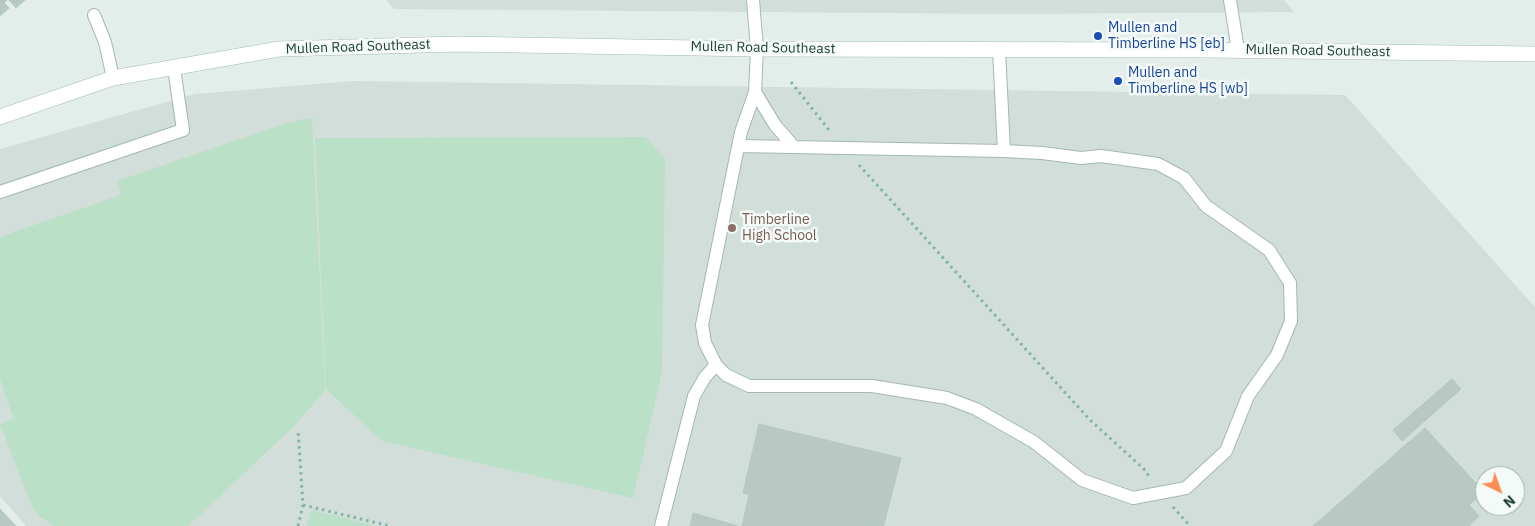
<!DOCTYPE html>
<html>
<head>
<meta charset="utf-8">
<style>
  body { margin:0 }
  #map { position:relative; width:1535px; height:526px; overflow:hidden; background:#e3eeea; font-family:"IBM Plex Sans",sans-serif }
  canvas { display:block }
  .north { position:absolute; left:1475px; top:466px; width:50px; height:50px; box-sizing:border-box; background:#f4faf7; border:1px solid #a0b0ac; border-radius:50%; rotate:138deg; font-size:14px; font-weight:700; line-height:20px; text-align:center; color:#21413b }
  .north::after { content:''; display:block; margin:auto; width:18px; height:22px; background:#fb8d53; clip-path:polygon(50% 0,100% 100%,50% 72%,0 100%) }
</style>
</head>
<body>
<div id="map">
<canvas width="1535" height="526"></canvas>
<div class="north">N</div>
</div>
<script>
const context = document.querySelector('canvas').getContext('2d');
context.lineJoin = 'round';
function fillPath(path, color) { context.fillStyle = color; context.fill(path, 'evenodd'); }
const shape = rows => new Path2D(rows.map(r => 'M' + r).join(''));
function trace(path, color, width, dash) { context.strokeStyle = color; context.lineWidth = width; context.lineCap = dash ? 'butt' : 'round'; context.setLineDash(dash || []); context.stroke(path); }
function drawText(font, color, halo, rows, align = 'center') {
  context.font = font + ' "IBM Plex Sans",sans-serif'; context.lineWidth = 5; context.setLineDash([]); context.textBaseline = 'middle'; context.strokeStyle = halo; context.fillStyle = color; for (const [text, x, y, turn = 0] of rows) {
    context.save(); context.translate(x, y); context.rotate((+turn || 0) * Math.PI / 180); context.textAlign = isNaN(turn) ? turn : align; if (halo) context.strokeText(text, 0, 0); context.fillText(text, 0, 0); context.restore();
  }
}
fillPath(shape([
  [386,0,1284,0,1294,12,1006,14,394,9],
  [353,81,1345,95,1535,307,1535,526,26,526,0,496,0,149,195,94],
  [1485,476,1515,476,1515,506,1485,506]
]), '#d1ded9');
fillPath(shape([
  [312,118,325,390,295,425,188,526,54,526,39,516,32,506,0,424,14,419,0,379,0,237,121,195,117,181,287,123],
  [645,137,665,159,662,372,633,498,382,441,326,389,315,138],
  [311,510,376,526,307,526]
]), '#bae0c8');
const building = shape([
  [0,0,7,0,4,3,9,8,0,16,0,0],
  [9,0,25,0,16,8,9,0],
  [1452,379,1461,389,1402,441,1393,430,1452,379],
  [759,424,901,458,884,524,743,493,759,424],
  [1425,428,1484,492,1469,505,1479,516,1469,526,1313,526,1425,428],
  [749,495,884,524,883,526,742,526,749,495],
  [0,509,16,526,0,526,0,509],
  [693,513,738,526,690,526,693,513]
]);
fillPath(building, '#b8c9c3');
trace(building, '#b5c8c2', 1);
const lane = shape([
  [753,0,757,49,755,92,741,132,702,325,705,343,716,365,726,375,749,386,872,386,947,398,976,409,1034,442,1082,480,1133,498,1186,488,1226,451,1248,396,1277,355,1291,321,1290,283,1269,250,1206,206,1184,178,1158,164,1101,156,1081,158,1042,153,1004,151,999,50],
  [1230,0,1238,50],
  [94,15,105,42,113,78],
  [755,92,775,125,794,147],
  [739,146,1004,151],
  [0,192,183,130,174,68],
  [661,526,694,396,705,377,716,365]
]);
const secondary = shape([
  [0,117,113,78,279,49,457,44,757,49,1206,50,1535,54]
]);
trace(lane, '#a5b7b2', 14);
trace(secondary, '#a0bab4', 16);
trace(shape([
  [791,82,829,130],
  [859,165,1090,420,1146,471,1149,477],
  [303,505,390,526],
  [1173,507,1190,526],
  [298,526,303,505,298,430]
]), '#81b4a9', 3, [2.5, 4]);
trace(lane, '#fff', 12);
trace(secondary, '#fff', 15);
for (const [x, y, r, color] of [
  [1098,36,5,"#1a4fb4"],
  [1118,81,5,"#1a4fb4"],
  [732,228,5,"#8d6e63"]
]) { const dot = new Path2D(); dot.arc(x, y, r, 0, 2 * Math.PI); context.fillStyle = color; context.fill(dot); trace(dot, '#f4faf7', 2); }
drawText('14px', '#164399', '#f4faf7', [
  ["Mullen and",1108,28],
  ["Timberline HS [eb]",1108,44],
  ["Mullen and",1128,73],
  ["Timberline HS [wb]",1128,89]
], 'left');
drawText('14px', '#21413b', '#f4faf7', [
  ["Mullen Road Southeast",358,47,-2],
  ["Mullen Road Southeast",763,48,1],
  ["Mullen Road Southeast",1318,51,1]
]);
drawText('14px', '#785e54', '#f4faf7', [
  ["Timberline",742,220],
  ["High School",742,236]
], 'left');
</script>
</body>
</html>
